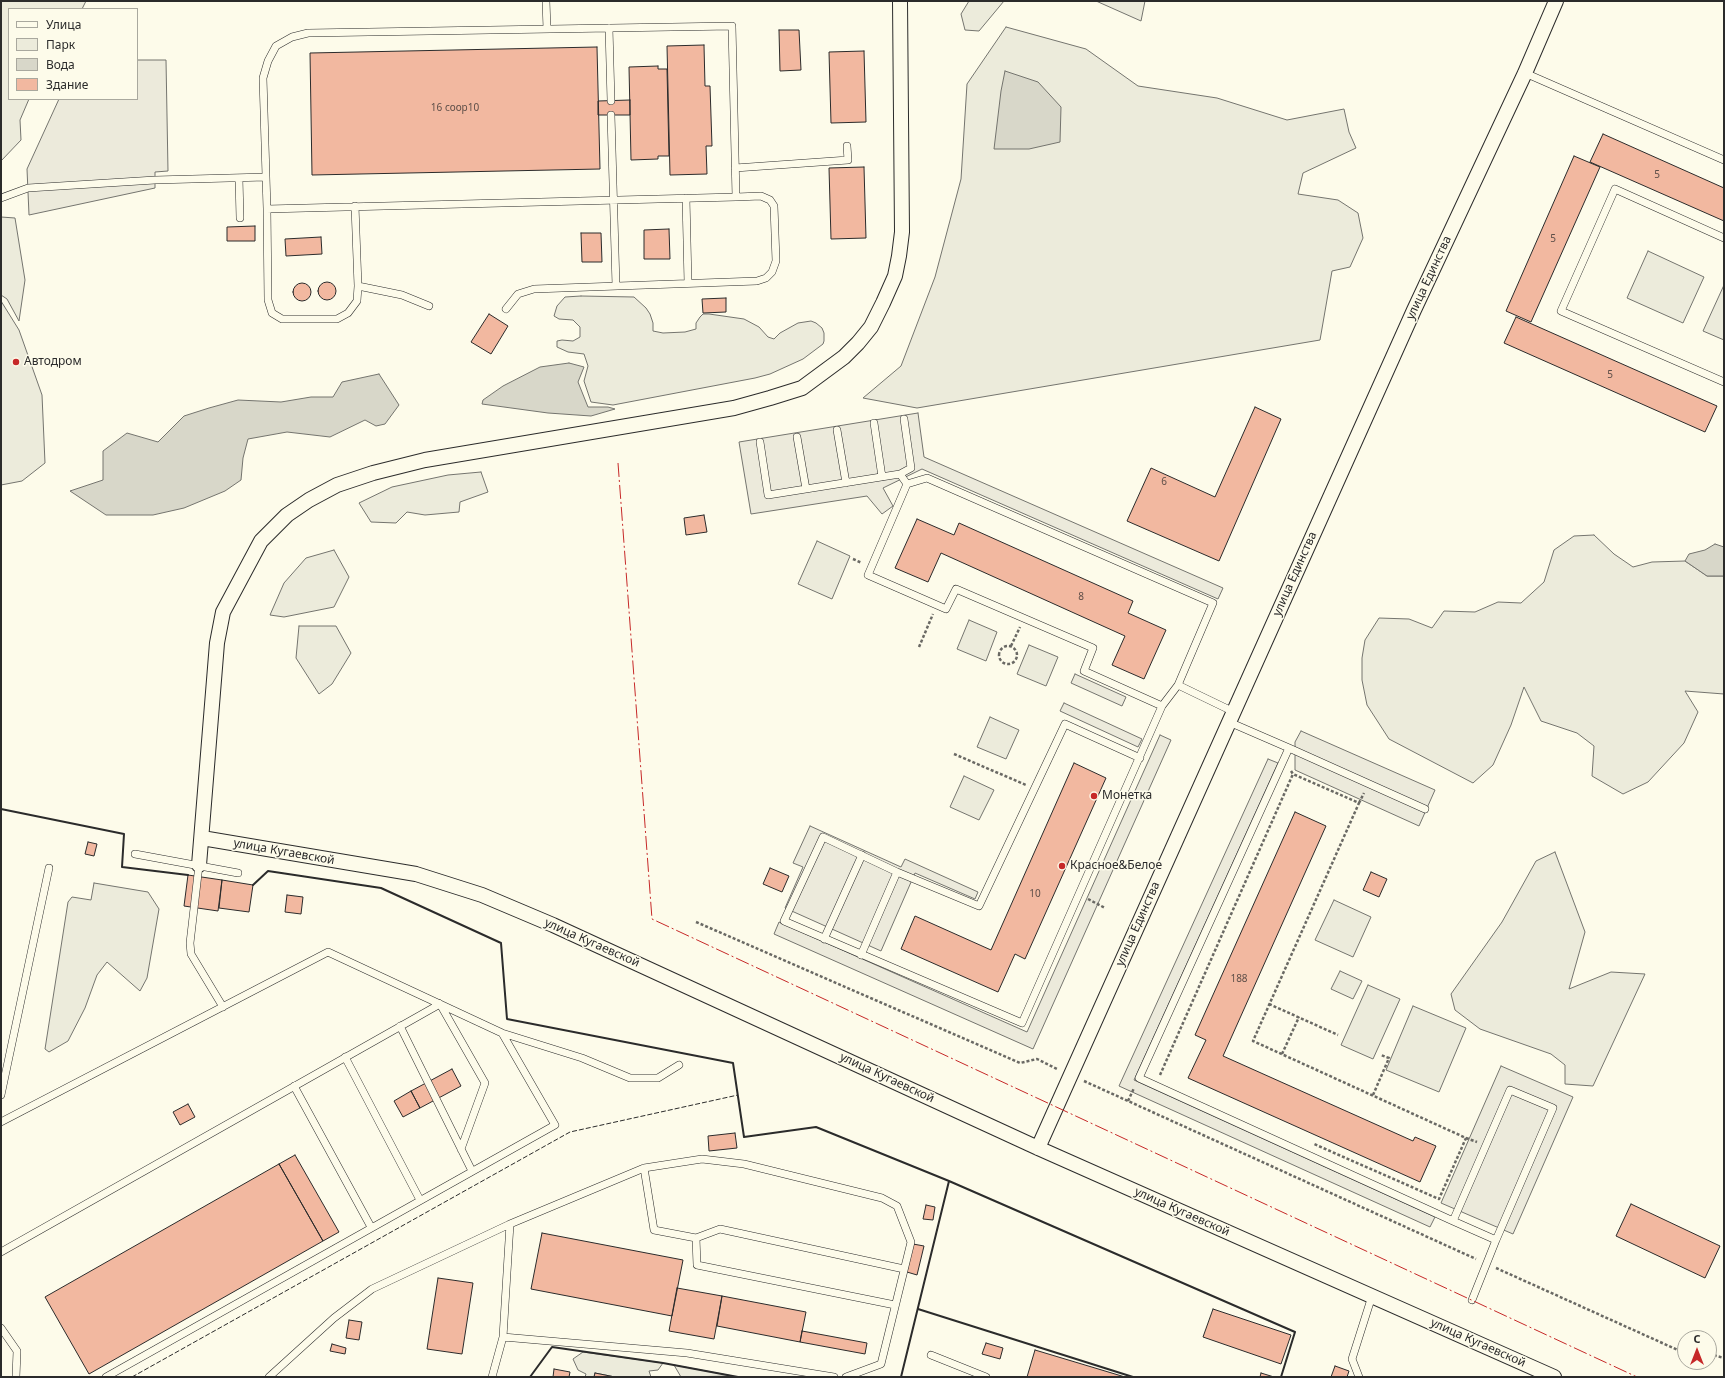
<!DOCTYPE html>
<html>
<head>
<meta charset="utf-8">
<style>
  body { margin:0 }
  #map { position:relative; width:1725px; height:1378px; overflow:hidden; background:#fdfbea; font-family:"Noto Sans",sans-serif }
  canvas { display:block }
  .frame { position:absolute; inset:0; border:2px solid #2b2b2b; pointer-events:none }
  .legend { position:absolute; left:8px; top:8px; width:130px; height:92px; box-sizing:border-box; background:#fdfbea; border:1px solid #a9a89e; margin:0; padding:5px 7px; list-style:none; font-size:12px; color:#2b2b2b }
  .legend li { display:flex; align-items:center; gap:8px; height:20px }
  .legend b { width:20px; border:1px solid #a9a89e }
  .north { position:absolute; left:1677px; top:1330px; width:40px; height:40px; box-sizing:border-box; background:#fdfbea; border:1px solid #a9a89e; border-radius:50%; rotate:0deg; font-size:11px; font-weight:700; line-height:16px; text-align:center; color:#2b2b2b }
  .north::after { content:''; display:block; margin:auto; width:14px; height:18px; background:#c62828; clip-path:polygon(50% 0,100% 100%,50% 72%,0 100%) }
</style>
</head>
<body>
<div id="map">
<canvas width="1725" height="1378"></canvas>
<div class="frame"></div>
<ul class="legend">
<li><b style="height:5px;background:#fdfbea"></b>Улица</li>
<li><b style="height:11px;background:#ecebdb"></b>Парк</li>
<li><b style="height:11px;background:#d8d7c9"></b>Вода</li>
<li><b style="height:11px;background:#f2b8a0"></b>Здание</li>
</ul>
<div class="north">С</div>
</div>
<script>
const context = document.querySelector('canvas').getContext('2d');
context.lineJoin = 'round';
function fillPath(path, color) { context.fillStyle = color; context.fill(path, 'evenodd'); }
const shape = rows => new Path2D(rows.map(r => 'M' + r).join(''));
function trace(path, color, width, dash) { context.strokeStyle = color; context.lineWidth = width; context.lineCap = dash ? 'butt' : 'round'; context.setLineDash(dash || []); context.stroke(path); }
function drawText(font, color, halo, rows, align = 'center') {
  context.font = font + ' "Noto Sans",sans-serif'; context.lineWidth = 3; context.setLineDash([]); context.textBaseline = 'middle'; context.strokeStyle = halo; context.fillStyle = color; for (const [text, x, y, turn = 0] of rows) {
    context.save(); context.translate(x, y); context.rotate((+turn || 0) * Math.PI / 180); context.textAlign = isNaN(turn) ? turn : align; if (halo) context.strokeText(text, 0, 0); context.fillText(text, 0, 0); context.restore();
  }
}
const green = shape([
  [1,1,86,1,82,9,9,9,9,99,29,99,20,120,21,140,1,161,1,1],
  [969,1,1004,1,979,31,965,30,961,14,969,1],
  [1096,1,1145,1,1141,21,1096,1],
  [1006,27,1086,49,1138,86,1217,98,1287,120,1344,109,1349,132,1356,148,1303,173,1298,194,1338,200,1358,213,1363,238,1350,267,1332,271,1320,340,917,408,863,398,901,366,935,277,961,179,967,84,1006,27],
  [1,217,15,218,25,280,19,321,7,299,1,295,1,217],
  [1648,251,1704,277,1683,323,1627,298,1648,251],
  [1724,285,1724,340,1703,331,1724,285],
  [581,296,634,297,646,308,650,314,653,323,653,331,663,333,685,332,696,329,696,323,700,317,703,314,709,314,744,319,759,327,768,337,774,339,780,333,798,323,811,321,816,323,822,328,824,333,824,341,823,344,803,359,770,374,755,378,613,405,591,402,584,381,588,366,584,354,568,352,557,347,557,341,562,340,573,341,580,337,580,327,573,320,559,319,554,316,557,306,565,297,581,296],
  [1,301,19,330,42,395,45,463,22,481,1,485,1,301],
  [481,472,488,492,460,502,459,512,425,515,407,512,396,523,371,522,359,503,392,487,448,475,481,472],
  [1594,535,1614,554,1633,567,1652,562,1685,561,1707,576,1724,576,1724,694,1685,691,1698,712,1684,743,1648,782,1623,794,1592,776,1594,746,1577,733,1541,721,1524,687,1511,725,1493,765,1473,783,1389,739,1367,705,1362,680,1362,658,1365,640,1379,618,1409,619,1432,628,1444,611,1475,612,1498,602,1521,603,1544,582,1554,550,1574,536,1594,535],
  [817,541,850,556,832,599,798,584,817,541],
  [334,550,349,577,334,607,284,617,270,615,284,583,306,558,334,550],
  [969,620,997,632,986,661,957,649,969,620],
  [299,626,336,626,351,653,332,684,319,694,296,658,299,626],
  [1029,645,1058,657,1046,686,1017,674,1029,645],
  [990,717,1019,730,1006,759,977,747,990,717],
  [964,776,994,790,979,820,950,807,964,776],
  [1555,852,1585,932,1569,989,1611,972,1645,974,1593,1086,1565,1084,1565,1065,1551,1054,1480,1029,1455,1010,1451,994,1502,922,1536,861,1555,852],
  [94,883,148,892,159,909,147,978,140,991,107,962,97,975,85,1008,68,1041,49,1052,45,1049,68,902,72,897,91,900,94,883],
  [1334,900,1371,917,1353,957,1315,940,1334,900],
  [1340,971,1362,981,1353,999,1331,989,1340,971],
  [1368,985,1400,999,1373,1059,1341,1045,1368,985],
  [1413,1006,1466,1028,1439,1092,1386,1070,1413,1006],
  [583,1352,663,1363,658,1370,649,1371,651,1377,615,1377,595,1373,594,1377,585,1377,586,1374,578,1370,573,1359,583,1352],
  [674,1365,733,1376,681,1377,674,1365]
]);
fillPath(green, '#ecebdb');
trace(green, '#74746e', 1);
const parking = shape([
  [137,60,166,60,168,171,155,172,155,188,29,215,27,169,59,99,137,99,137,60],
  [918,413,924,457,1223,588,1218,599,922,469,883,488,893,506,882,514,867,496,751,514,739,442,918,413],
  [1075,674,1126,697,1122,706,1071,683,1075,674],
  [1064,703,1142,739,1138,747,1060,711,1064,703],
  [1301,731,1435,790,1419,826,1295,770,1295,742,1301,731],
  [1160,735,1171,740,1033,1049,774,934,779,922,1027,1032,1160,735],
  [1268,759,1278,763,1134,1080,1435,1217,1430,1227,1119,1086,1268,759],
  [810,826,901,867,905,859,978,892,975,899,915,873,881,951,785,908,803,867,793,863,810,826],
  [1501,1066,1573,1097,1513,1234,1441,1203,1501,1066]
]);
fillPath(parking, '#eceadb');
trace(parking, '#74746e', 1);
const water = shape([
  [1005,71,1038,82,1061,107,1060,142,1029,149,994,149,1001,91,1005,71],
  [569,363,584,367,578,382,588,407,608,407,615,409,591,416,548,413,482,404,483,400,503,386,540,367,569,363],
  [379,374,399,405,385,424,376,426,365,420,330,437,287,432,248,439,243,458,241,480,225,491,184,508,153,515,106,515,70,491,103,480,103,451,127,433,158,442,184,416,209,408,238,400,281,402,311,397,333,397,342,382,379,374],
  [1715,544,1724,547,1724,576,1707,576,1685,561,1689,554,1705,550,1715,544]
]);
fillPath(water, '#d8d7c9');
trace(water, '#74746e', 1);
const building = shape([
  [779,30,799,30,801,70,780,71,779,30],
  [704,45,705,86,710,86,712,146,706,146,707,174,670,175,667,46,704,45],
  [597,47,600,169,312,175,310,53,597,47],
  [864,51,866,122,831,123,829,52,864,51],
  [658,66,658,69,667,69,669,156,658,156,658,159,631,160,629,67,658,66],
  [630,100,630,115,598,115,598,101,630,100],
  [1603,134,1724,188,1724,221,1590,162,1603,134],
  [1574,156,1600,167,1531,322,1506,311,1574,156],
  [864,167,866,238,831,239,829,168,864,167],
  [255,226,255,241,227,241,227,227,255,226],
  [669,229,670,259,644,259,644,230,669,229],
  [581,233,601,233,602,262,582,262,581,233],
  [321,237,322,254,286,256,285,239,321,237],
  '318 291a9 9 0 1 1 18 0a9 9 0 1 1-18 0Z',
  '293 292a9 9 0 1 1 18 0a9 9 0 1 1-18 0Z',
  [726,298,726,312,703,313,702,299,726,298],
  [489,314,508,326,491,354,471,342,489,314],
  [1516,317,1717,406,1705,432,1504,343,1516,317],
  [1255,407,1281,419,1219,561,1127,521,1151,468,1215,497,1255,407],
  [704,515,707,532,686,535,684,518,704,515],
  [917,519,954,535,959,523,1133,601,1128,613,1166,630,1144,679,1112,665,1125,636,941,553,928,582,895,568,917,519],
  [1074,763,1106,778,1025,959,1015,954,998,992,901,949,915,916,991,950,1074,763],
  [1295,812,1326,826,1223,1056,1413,1141,1415,1137,1436,1146,1420,1182,1188,1078,1206,1040,1195,1035,1295,812],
  [88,842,97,844,94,856,85,854,88,842],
  [770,868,789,876,782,892,763,884,770,868],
  [1371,872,1387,879,1379,897,1363,890,1371,872],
  [188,875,222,880,218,911,184,906,188,875],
  [222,880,253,885,249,912,219,908,222,880],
  [287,895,303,897,301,914,285,912,287,895],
  [452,1069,461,1086,420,1108,411,1091,452,1069],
  [411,1091,420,1108,403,1117,394,1101,411,1091],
  [188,1104,195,1117,180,1125,173,1112,188,1104],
  [735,1133,737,1148,709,1151,708,1136,735,1133],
  [295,1155,339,1232,323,1241,279,1164,295,1155],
  [279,1164,323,1241,89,1374,45,1297,279,1164],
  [1631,1204,1720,1246,1705,1278,1616,1236,1631,1204],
  [926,1205,935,1207,933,1220,923,1219,926,1205],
  [542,1233,683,1260,672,1316,531,1289,542,1233],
  [913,1244,924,1246,917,1275,907,1272,913,1244],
  [438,1278,473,1283,462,1354,427,1349,438,1278],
  [677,1288,722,1296,714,1339,669,1331,677,1288],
  [722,1296,806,1312,800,1342,717,1326,722,1296],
  [1213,1309,1291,1335,1281,1364,1203,1337,1213,1309],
  [349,1320,362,1322,359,1340,346,1338,349,1320],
  [802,1331,867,1343,865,1354,800,1342,802,1331],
  [986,1343,1003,1348,1000,1359,982,1354,986,1343],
  [332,1344,346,1348,345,1354,330,1351,332,1344],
  [1035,1350,1125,1377,1027,1377,1035,1350],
  [1335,1366,1349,1371,1347,1377,1331,1377,1335,1366],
  [554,1369,570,1372,569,1377,553,1377,554,1369],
  [595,1373,615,1377,594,1377,595,1373],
  [1261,1373,1274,1377,1260,1377,1261,1373]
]);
fillPath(building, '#f2b8a0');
trace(building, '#2b2b2b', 1);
const service = shape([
  [546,1,547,29],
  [732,26,736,197,267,209,263,78,268,61,276,46,292,37,308,33,732,26],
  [609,28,611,101],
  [1525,73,1724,160],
  [611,115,616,286],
  [735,168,848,160,847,146],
  [239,178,240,218],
  [1,198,28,188,155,180,266,177],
  [686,198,688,283],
  [267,209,268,300,272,313,282,319,337,319,348,313,357,301,358,286,355,206],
  [1724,238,1615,189,1561,311,1724,382],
  [358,286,402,295,429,306],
  [506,309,518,294,534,289,757,281,766,278,772,272,776,261,774,206,770,200,761,196,736,197],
  [874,423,882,477],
  [837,430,846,483],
  [797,437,806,489],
  [760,442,768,495,900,474,907,484],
  [900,474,911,468,904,419],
  [1178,685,1234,712],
  [1229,722,1289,748],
  [1425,809,1289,748,1139,1078,1453,1221,1496,1240,1553,1108,1510,1090,1453,1221],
  [135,854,238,873],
  [199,865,190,943,191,954,223,1007],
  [897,872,823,837,784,921,1022,1023,1162,706,1178,685,1213,603,927,478,907,484,868,575,946,609,956,589,1093,648,1084,671,1162,706],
  [824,939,862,855],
  [861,955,897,872,979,906,1065,724,1140,758],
  [440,1004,485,1083,461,1149],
  [400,1026,472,1171],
  [502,1033,582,1058,630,1078,658,1078,679,1065],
  [345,1057,420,1200],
  [294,1086,371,1227],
  [1,1095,49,868],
  [1,1122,328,952,502,1033,555,1125,106,1377],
  [644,1168,654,1230,696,1238,697,1265,895,1305],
  [696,1238,720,1229,904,1269],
  [1,1252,440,1004],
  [1472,1300,1496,1240],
  [1,1328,17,1351,16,1377],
  [503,1337,687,1353,834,1377],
  [931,1355,986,1377],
  [269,1377,334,1318,372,1289,510,1224,644,1168,702,1159,744,1164,882,1198,897,1206,911,1242,881,1364,846,1377],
  [492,1377,503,1337,510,1224],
  [1359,1377,1352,1359,1372,1296]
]);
const minor = shape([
  [202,838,416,874,482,895,553,925,1038,1148,1554,1377],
  [199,865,217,643,223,612,261,541,287,515,309,500,337,485,373,473,425,460,734,408,770,398,802,388,844,357,858,343,871,327,883,303,895,276,899,256,902,232,900,1],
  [1038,1148,1414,310,1525,73,1556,1]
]);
trace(service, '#2b2b2b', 8);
trace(minor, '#2b2b2b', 16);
trace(shape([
  [853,559,862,563],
  '999 655a9 9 0 1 1 18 0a9 9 0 1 1-18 0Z',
  [1011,646,1020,627],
  [919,647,933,614],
  [954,754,1026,785],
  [1291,771,1293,774,1359,803,1253,1041,1466,1138,1439,1199,1314,1144],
  [1359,803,1364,793],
  [1088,899,1105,908],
  [696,922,1020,1063,1037,1059,1057,1069],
  [1269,1004,1338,1035],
  [1282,1054,1299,1017],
  [1160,1075,1293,774],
  [1084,1081,1476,1259],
  [1373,1095,1389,1058,1381,1055],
  [1128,1101,1134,1088],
  [1466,1138,1477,1142],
  [1496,1268,1680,1351,1685,1352],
  [1709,1354,1724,1358]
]), '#6a6964', 2.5, [3, 2]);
trace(service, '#fdfbea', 7);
trace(minor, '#fdfbea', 14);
trace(shape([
  [132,1377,570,1132,738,1095]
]), '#2b2b2b', 1, [5, 2]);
trace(shape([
  [1,809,124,834,122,867,188,875],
  [253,885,268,871,381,888,501,943,507,1019,733,1063,744,1137,816,1127,949,1181,1295,1332,1281,1377],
  [918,1309,1133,1377],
  [530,1377,552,1347,663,1363,738,1377],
  [901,1377,949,1181]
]), '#2b2b2b', 2);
trace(shape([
  [618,463,652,919,1637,1377]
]), '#c62828', 1, [14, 3, 2, 3]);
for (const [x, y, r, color] of [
  [16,362,4,"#c62828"],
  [1094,796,4,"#c62828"],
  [1062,866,4,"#c62828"]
]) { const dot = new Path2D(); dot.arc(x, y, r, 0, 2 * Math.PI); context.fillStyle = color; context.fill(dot); trace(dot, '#fdfbea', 1.5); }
drawText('10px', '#5d4e48', null, [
  ["16 соор10",455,108],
  ["5",1657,175],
  ["5",1553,239],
  ["5",1610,375],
  ["6",1164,482],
  ["8",1081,597],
  ["10",1035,894],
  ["188",1239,979]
]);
drawText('12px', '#2b2b2b', '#fdfbea', [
  ["улица Единства",1429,278,-65],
  ["улица Единства",1295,574,-66],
  ["улица Кугаевской",284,852,10],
  ["улица Единства",1138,924,-66],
  ["улица Кугаевской",592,943,24],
  ["улица Кугаевской",887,1078,25],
  ["улица Кугаевской",1182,1212,24],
  ["улица Кугаевской",1478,1343,24]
]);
drawText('12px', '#2b2b2b', '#fdfbea', [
  ["Автодром",24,362],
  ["Монетка",1102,796],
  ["Красное&Белое",1070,866]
], 'left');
</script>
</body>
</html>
